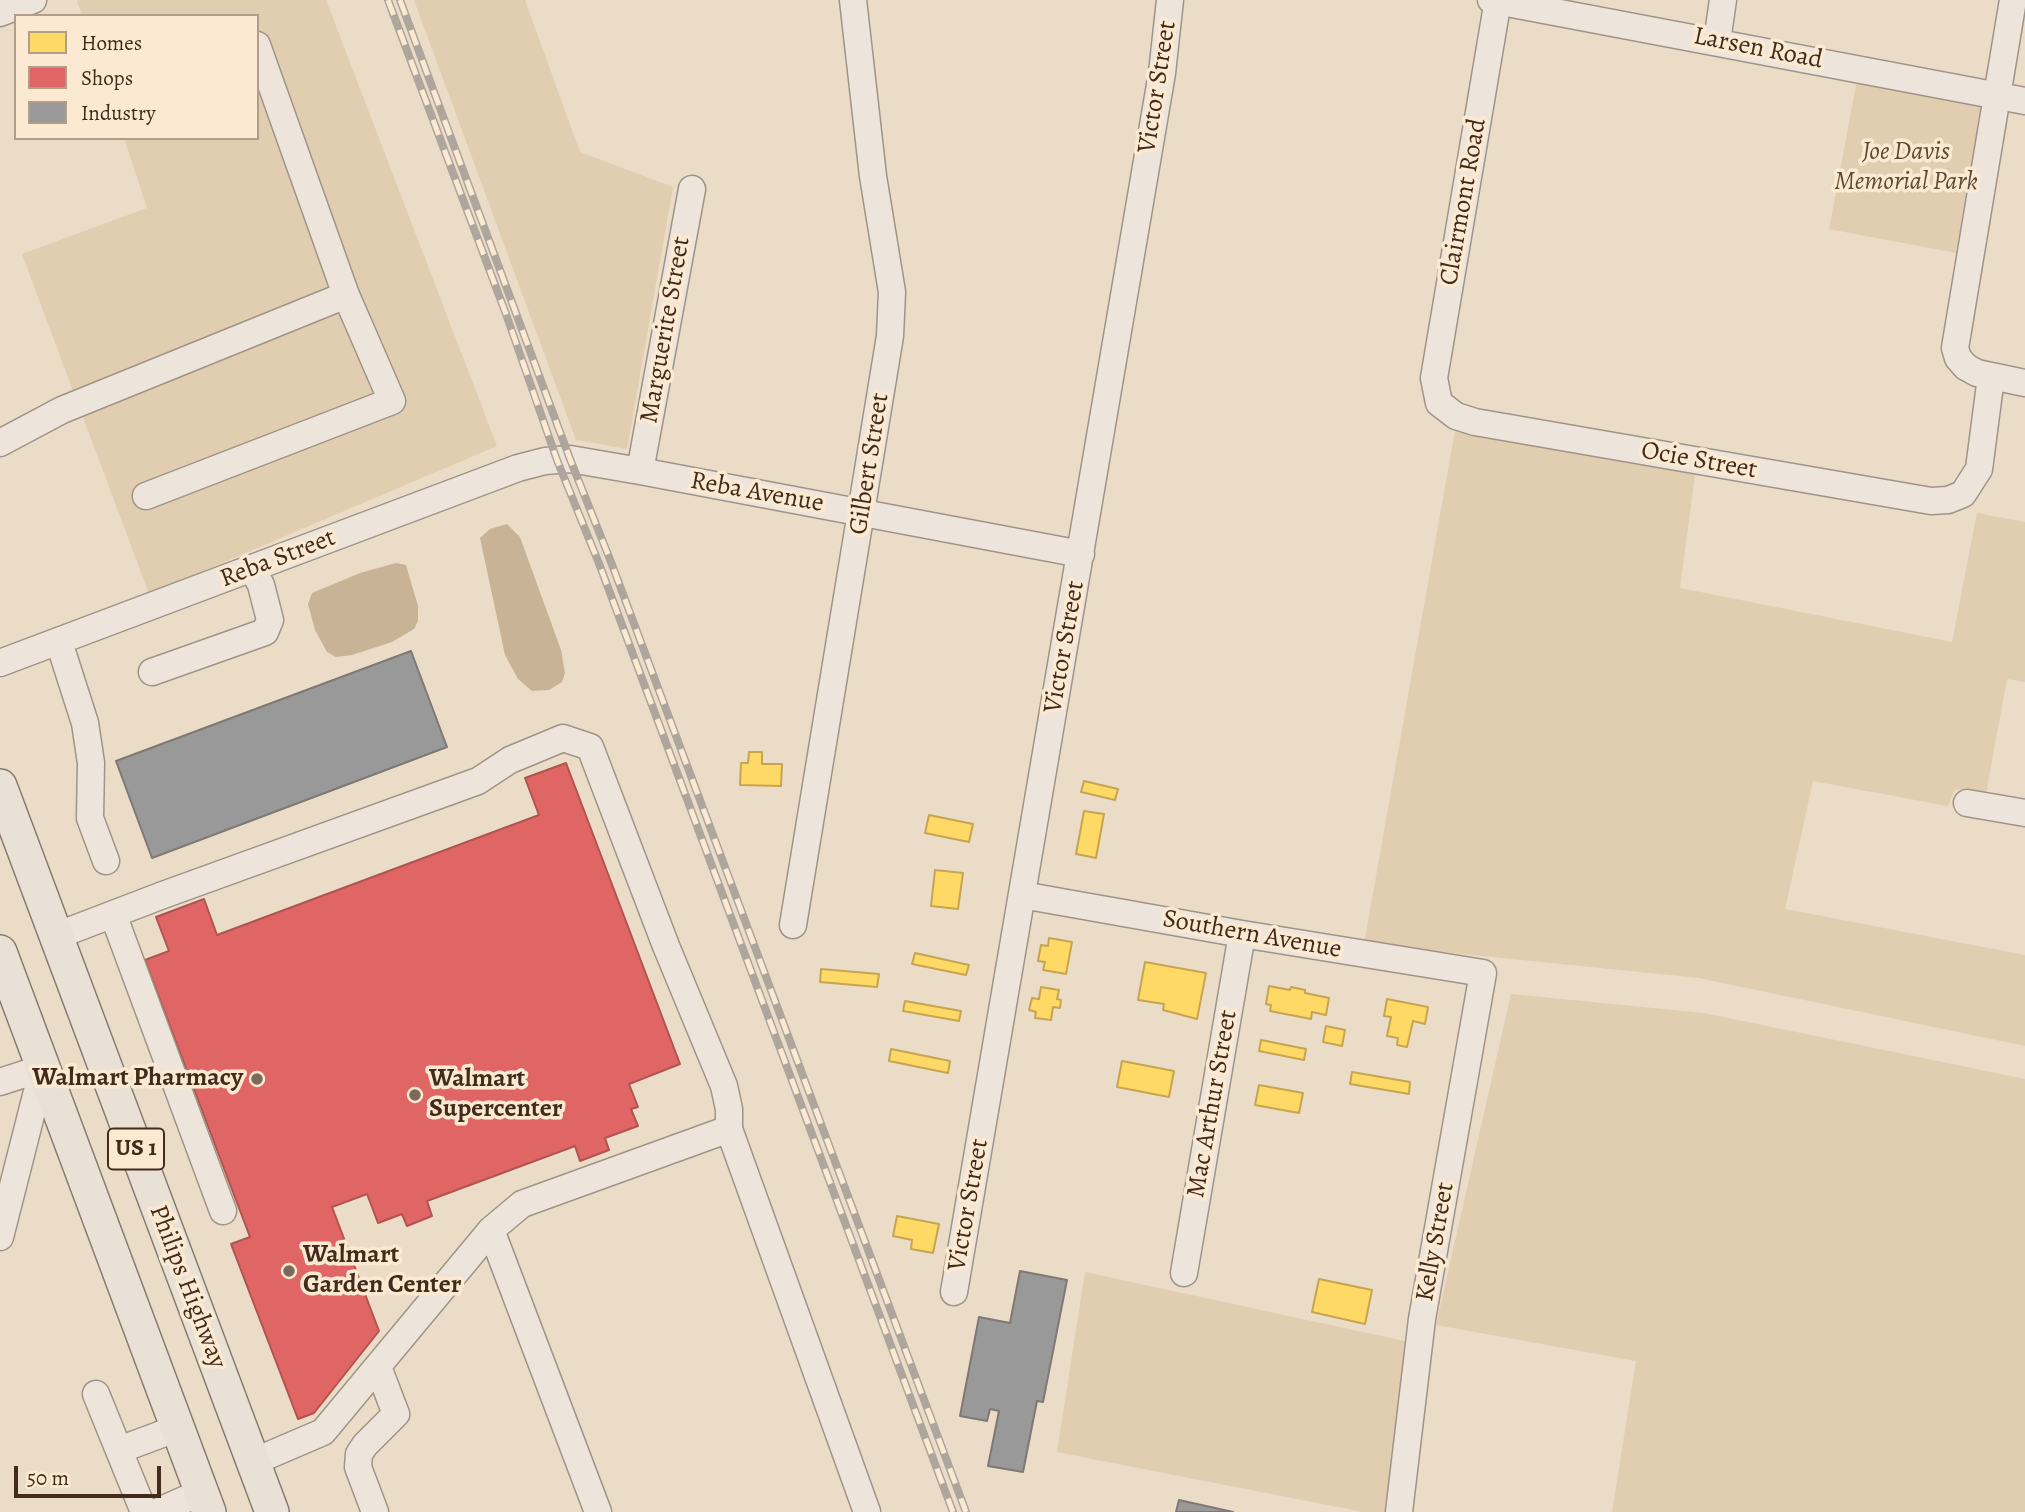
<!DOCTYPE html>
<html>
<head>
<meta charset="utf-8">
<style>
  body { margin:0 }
  #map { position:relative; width:2025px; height:1512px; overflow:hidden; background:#eadcc7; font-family:Alegreya,serif }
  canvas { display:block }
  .legend { position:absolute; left:14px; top:14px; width:245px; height:126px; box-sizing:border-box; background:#fbead1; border:2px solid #b19e89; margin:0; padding:9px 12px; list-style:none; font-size:21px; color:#422b1d }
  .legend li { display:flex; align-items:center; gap:14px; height:35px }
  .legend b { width:35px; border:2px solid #b19e89 }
  .scale { position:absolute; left:14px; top:1466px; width:147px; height:32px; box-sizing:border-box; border:4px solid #422b1d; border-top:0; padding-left:9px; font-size:21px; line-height:24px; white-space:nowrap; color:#422b1d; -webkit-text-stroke:5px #fbead1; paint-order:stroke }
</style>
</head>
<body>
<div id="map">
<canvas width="2025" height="1512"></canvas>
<ul class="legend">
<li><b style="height:19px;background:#ffd966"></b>Homes</li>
<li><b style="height:19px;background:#e06666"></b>Shops</li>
<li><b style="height:19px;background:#999"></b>Industry</li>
</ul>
<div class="scale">50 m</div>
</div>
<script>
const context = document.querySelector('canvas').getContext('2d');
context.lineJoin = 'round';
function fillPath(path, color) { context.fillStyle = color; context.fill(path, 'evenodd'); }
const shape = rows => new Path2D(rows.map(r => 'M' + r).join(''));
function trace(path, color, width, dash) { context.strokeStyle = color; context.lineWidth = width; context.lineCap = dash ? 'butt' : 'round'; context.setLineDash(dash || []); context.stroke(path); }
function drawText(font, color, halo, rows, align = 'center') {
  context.font = font + ' Alegreya,serif'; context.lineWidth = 7; context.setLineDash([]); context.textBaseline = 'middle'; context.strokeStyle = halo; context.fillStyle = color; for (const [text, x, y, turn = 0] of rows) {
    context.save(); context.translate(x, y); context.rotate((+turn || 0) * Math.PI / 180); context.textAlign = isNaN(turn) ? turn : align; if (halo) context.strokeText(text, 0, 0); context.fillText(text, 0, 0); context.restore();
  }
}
fillPath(shape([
  [80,0,326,0,497,446,149,594,22,254,147,208,124,138,257,138,257,16,82,16,77,1],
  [414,0,525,0,580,152,673,187,627,449,576,440],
  [1857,80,1983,107,1956,253,1829,229],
  [1456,425,1696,467,1680,588,1952,642,1977,513,2025,522,2025,682,2007,679,1986,793,1955,789,1948,806,1813,781,1785,909,2025,955,2025,1046,1699,978,1364,944],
  [1511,994,1704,1013,2025,1079,2025,1512,1612,1512,1636,1361,1436,1325],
  [1085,1272,1409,1342,1387,1512,1363,1512,1057,1452]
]), '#e1cdb0');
fillPath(shape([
  [507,524,520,537,561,650,565,673,562,682,549,690,532,691,518,679,505,655,480,538,490,529],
  [396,563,406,565,418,606,418,621,414,629,392,642,352,655,336,657,327,652,315,630,308,604,312,593,360,573]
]), '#c9b397');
const homes = shape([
  [749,752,762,752,762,764,782,764,781,786,740,785,741,763,748,763,749,752],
  [1084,781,1118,789,1115,800,1081,792,1084,781],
  [1084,811,1104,814,1096,858,1076,854,1084,811],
  [929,815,973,824,969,842,925,833,929,815],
  [935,870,963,873,958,909,931,906,935,870],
  [1049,938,1072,942,1066,974,1043,970,1045,962,1038,961,1041,945,1048,946,1049,938],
  [915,953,969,965,966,975,912,964,915,953],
  [1145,962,1206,973,1197,1019,1163,1010,1164,1004,1138,1000,1145,962],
  [821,969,879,974,877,987,820,982,821,969],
  [1269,986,1290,990,1291,987,1305,990,1305,993,1329,998,1326,1015,1312,1012,1311,1019,1270,1011,1271,1005,1266,1004,1269,986],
  [1041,987,1059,990,1057,999,1061,1000,1060,1008,1053,1007,1051,1020,1035,1018,1036,1012,1029,1010,1032,998,1039,999,1041,987],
  [1387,999,1428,1007,1425,1024,1413,1021,1407,1047,1397,1045,1398,1038,1387,1036,1391,1017,1384,1016,1387,999],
  [905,1001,961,1011,959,1021,903,1011,905,1001],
  [1326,1026,1345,1030,1342,1046,1323,1042,1326,1026],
  [1261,1040,1306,1049,1304,1060,1259,1051,1261,1040],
  [891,1049,950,1061,948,1073,889,1061,891,1049],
  [1122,1061,1174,1071,1169,1097,1117,1087,1122,1061],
  [1352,1072,1410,1082,1409,1094,1350,1084,1352,1072],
  [1259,1085,1303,1093,1299,1113,1255,1105,1259,1085],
  [897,1216,939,1224,933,1253,911,1249,912,1240,893,1236,897,1216],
  [1319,1279,1372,1290,1365,1324,1312,1312,1319,1279]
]);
fillPath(homes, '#ffd966');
trace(homes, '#c6a550', 2);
const shops = shape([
  [566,763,680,1064,629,1084,638,1107,631,1109,638,1126,605,1138,609,1150,580,1161,575,1146,427,1201,432,1216,407,1226,402,1214,378,1223,367,1194,332,1207,379,1331,314,1413,298,1419,231,1244,250,1237,145,960,169,951,156,917,204,899,217,935,539,815,525,778,566,763]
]);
fillPath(shops, '#e06666');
trace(shops, '#b15450', 2);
const industry = shape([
  [411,651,447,747,152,858,116,761,411,651],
  [1020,1271,1067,1280,1043,1402,1037,1401,1023,1472,988,1466,999,1411,990,1409,987,1421,960,1416,979,1317,1010,1323,1020,1271],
  [1179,1500,1233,1512,1176,1512,1179,1500]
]);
fillPath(industry, '#999');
trace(industry, '#7f7874', 2);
const minor = shape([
  [1491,0,2025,101],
  [1498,0,1434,378,1439,403,1456,416,1475,422,1931,501,1948,500,1963,494,1979,469,1991,377],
  [2013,0,1955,348,1958,358,1966,367,1977,373,2025,383],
  [0,13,33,0],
  [1717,41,1723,0],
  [0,443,62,410,346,295],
  [640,471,692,189],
  [146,496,392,401,346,295,257,45],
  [59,642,85,723,91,763,90,818,106,861],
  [0,663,518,468,545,461,570,459,640,471,1081,554],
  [152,672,265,632,270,620,261,585,252,568],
  [1967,803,2025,813],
  [1022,895,1242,934,1483,973,1422,1319,1399,1512],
  [113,914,223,1211],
  [793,925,890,336,892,292,873,176,853,0],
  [56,936,163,895,478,781,510,760,563,738,590,747,666,946,724,1086,729,1109,729,1129],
  [0,1082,43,1068],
  [491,1230,598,1512],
  [0,1237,43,1068],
  [1184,1273,1242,934],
  [954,1292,1162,73,1170,0],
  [96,1394,144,1512],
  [119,1450,178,1428],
  [253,1462,323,1432,491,1230,522,1204,729,1129,867,1512],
  [157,1512,202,1492],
  [375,1512,358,1467,359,1454,365,1445,396,1414,378,1367]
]);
const major = shape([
  [0,786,272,1512],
  [0,952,209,1512]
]);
trace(minor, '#9f9487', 29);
trace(major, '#877c70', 36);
trace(minor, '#ede5db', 26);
trace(major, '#e9e1d5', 33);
const rail = shape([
  [388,0,506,314,557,460,600,566,953,1512],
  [400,0,570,459,611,562,966,1512]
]);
trace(rail, '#aea69d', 8);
trace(rail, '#fbead1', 5, [16]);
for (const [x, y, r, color] of [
  [257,1079,7,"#7d6958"],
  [415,1095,7,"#7d6958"],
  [289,1271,7,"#7d6958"]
]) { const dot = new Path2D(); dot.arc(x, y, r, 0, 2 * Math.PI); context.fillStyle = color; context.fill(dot); trace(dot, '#fbead1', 2.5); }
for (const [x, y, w] of [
  [136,1149,56]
]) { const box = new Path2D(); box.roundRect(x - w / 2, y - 20.5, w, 41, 5); context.fillStyle = '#fbead1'; context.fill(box); trace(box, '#422b1d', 2); }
drawText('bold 24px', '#422b1d', null, [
  ["US 1",136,1149]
]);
drawText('26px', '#422b1d', '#fbead1', [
  ["Larsen Road",1758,49,11],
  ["Victor Street",1158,87,-81],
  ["Clairmont Road",1464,202,-80],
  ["Marguerite Street",666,330,-80],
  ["Ocie Street",1699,461,10],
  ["Gilbert Street",870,464,-81],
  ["Reba Avenue",757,493,10],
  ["Reba Street",278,559,-21],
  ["Victor Street",1065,647,-80],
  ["Southern Avenue",1252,935,10],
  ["Mac Arthur Street",1213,1104,-80],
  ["Victor Street",969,1205,-80],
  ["Kelly Street",1436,1242,-80],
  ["Philips Highway",187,1287,69]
]);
drawText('italic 26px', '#604937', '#fbead1', [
  ["Joe Davis",1906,153],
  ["Memorial Park",1906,183]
]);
drawText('bold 26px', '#422b1d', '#fbead1', [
  ["Walmart Pharmacy",243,1079,"right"],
  ["Walmart",429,1080],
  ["Supercenter",429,1110],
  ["Walmart",303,1256],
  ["Garden Center",303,1286]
], 'left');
</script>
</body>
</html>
